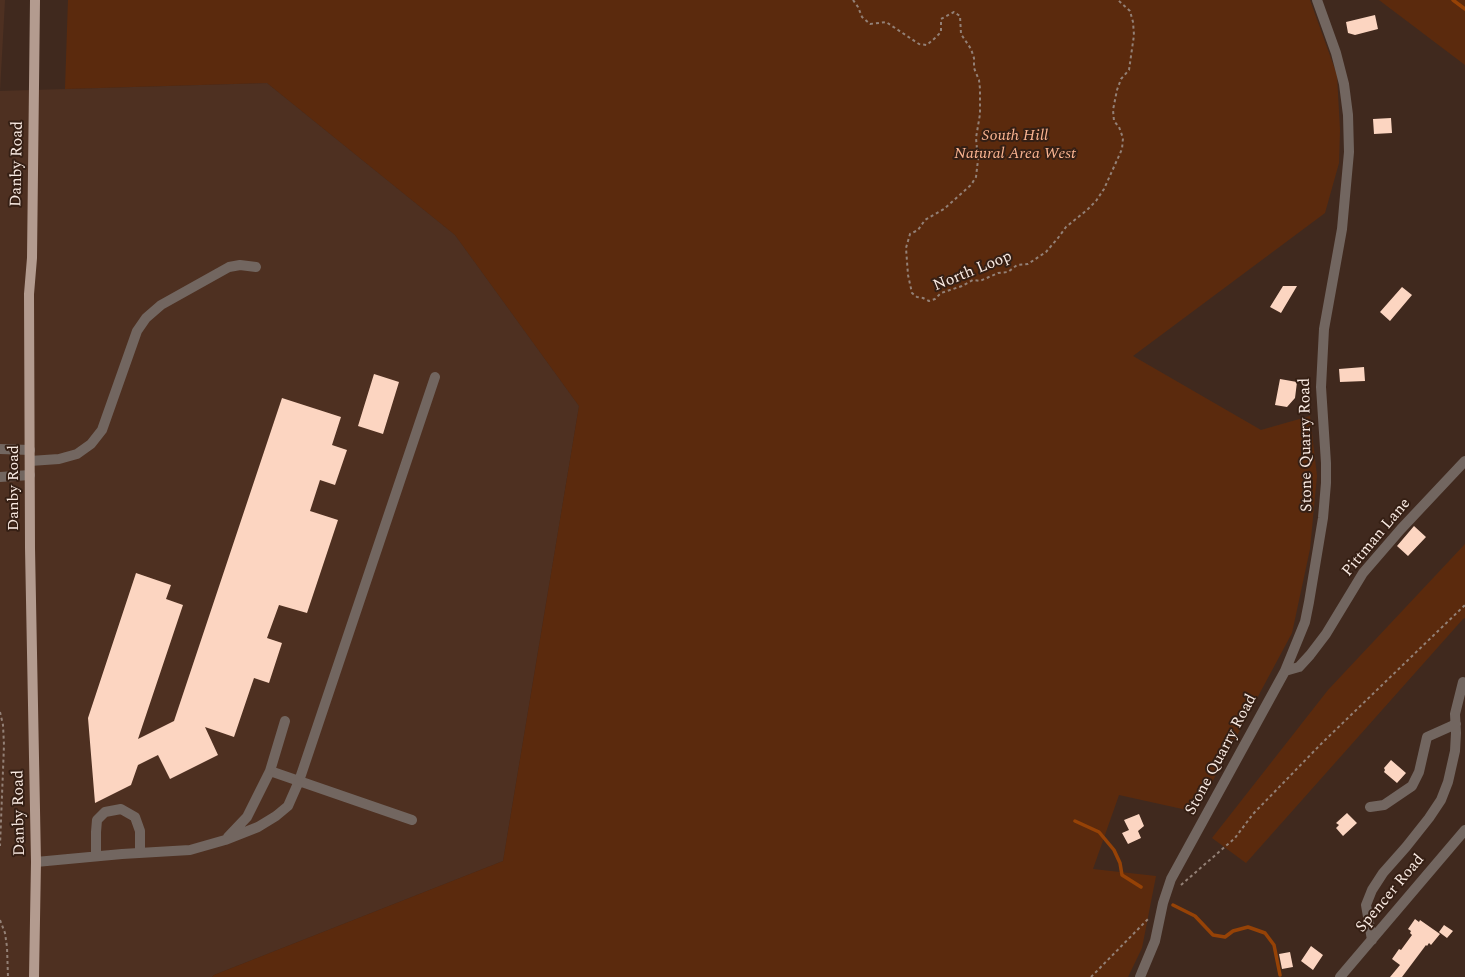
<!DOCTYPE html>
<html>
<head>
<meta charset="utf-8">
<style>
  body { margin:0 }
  canvas { display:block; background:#40291e }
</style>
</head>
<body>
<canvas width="1465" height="977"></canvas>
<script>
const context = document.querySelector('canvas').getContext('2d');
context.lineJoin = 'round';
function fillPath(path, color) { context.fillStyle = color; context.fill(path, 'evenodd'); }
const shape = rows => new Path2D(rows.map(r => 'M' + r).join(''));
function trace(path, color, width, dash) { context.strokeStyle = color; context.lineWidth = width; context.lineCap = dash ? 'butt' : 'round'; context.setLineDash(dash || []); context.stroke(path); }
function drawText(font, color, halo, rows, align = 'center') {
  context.font = font + ' Spectral,serif'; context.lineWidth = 4; context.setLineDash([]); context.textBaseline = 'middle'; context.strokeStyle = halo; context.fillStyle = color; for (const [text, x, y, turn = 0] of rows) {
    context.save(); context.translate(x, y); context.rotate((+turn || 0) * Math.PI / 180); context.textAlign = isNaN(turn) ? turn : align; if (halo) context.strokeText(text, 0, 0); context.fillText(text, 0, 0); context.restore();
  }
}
fillPath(shape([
  [0,0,5,0,0,91,267,83,455,235,579,406,503,861,214,975,212,977,0,977]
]), '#4e3021');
fillPath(shape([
  [68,0,1310,0,1337,75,1340,130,1339,163,1325,213,1133,356,1261,430,1310,416,1317,476,1310,549,1292,633,1196,812,1119,795,1093,869,1156,876,1142,948,1128,977,212,977,214,975,503,861,579,406,455,235,267,83,65,89],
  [1379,0,1465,0,1465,65],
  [1465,544,1465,618,1463,619,1246,863,1212,838,1328,690]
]), '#5b2a0d');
trace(shape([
  [1453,0,1465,9],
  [1075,821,1099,832,1114,850,1120,863,1122,875,1141,887],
  [1173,905,1195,916,1213,935,1225,937,1233,931,1248,927,1265,933,1274,945,1280,975]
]), '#964206', 3.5);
fillPath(shape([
  [1375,15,1378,29,1355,35,1348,33,1346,22],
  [1391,118,1392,133,1374,134,1373,119],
  [1283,286,1297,286,1281,313,1270,307],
  [1402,287,1412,295,1390,321,1380,312],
  [1364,367,1365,381,1340,382,1339,369],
  [374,374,399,382,383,434,358,426],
  [1280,379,1297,382,1295,398,1287,407,1275,405],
  [282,398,341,417,332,445,347,450,335,485,320,480,310,511,338,520,307,613,279,605,267,638,282,643,269,683,254,678,234,737,205,727,218,755,170,779,158,755,138,765,131,785,95,803,88,718,136,573,171,585,166,599,183,605,138,739,174,721],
  [1414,526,1426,537,1408,556,1397,546],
  [1391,760,1406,773,1397,783,1384,772,1385,770,1384,768],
  [1347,813,1357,823,1343,836,1336,828,1339,825,1336,823],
  [1139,814,1144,826,1138,831,1141,838,1128,844,1122,833,1129,830,1124,820],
  [1415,919,1419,922,1420,920,1440,934,1431,945,1429,943,1427,946,1426,945,1402,977,1390,977,1400,965,1392,959,1399,949,1401,950,1412,935,1410,933,1411,931,1408,929],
  [1444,925,1453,931,1447,938,1439,932],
  [1311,946,1323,955,1313,970,1301,961],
  [1290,952,1293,967,1282,969,1279,954]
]), '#fcd5c1');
trace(shape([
  [853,0,858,7,862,17,870,24,886,22,919,44,927,45,935,38,941,32,941,19,954,12,960,16,961,34,971,49,974,58,974,68,979,80,980,89,980,114,976,138,978,160,976,177,971,185,944,209,925,220,918,230,910,234,906,248,908,275,912,293,917,297,923,298,929,301,935,299,941,293,962,286,973,280,980,281,998,273,1008,272,1017,265,1028,264,1046,252,1058,238,1066,227,1087,210,1096,201,1104,189,1122,149,1123,138,1119,127,1114,121,1113,110,1117,90,1121,79,1129,70,1134,35,1133,22,1130,11,1118,0],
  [0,712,3,725,4,745,0,846],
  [1181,885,1235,838,1253,814,1322,743,1465,605],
  [0,920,5,933,7,947,8,977],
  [1091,977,1149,918]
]), '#938076', 2, [3, 3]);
trace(shape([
  [0,449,30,450],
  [30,461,59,459,77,454,91,444,102,430,137,331,146,318,161,305,229,267,240,265,256,267],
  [0,477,30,475],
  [1285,671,1299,667,1310,655,1326,634,1363,573,1401,529,1465,461],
  [270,771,412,820],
  [1370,807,1384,805,1412,786,1419,772,1427,737,1456,724,1454,724],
  [228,837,247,817,270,771,285,721],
  [96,856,96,832,97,820,105,812,121,809,135,817,140,831,140,853],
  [36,862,122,854,190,850,225,840,258,827,276,816,288,806,299,781,435,377],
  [1372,940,1366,905,1372,890,1383,873,1406,847,1429,818,1441,800,1448,782,1455,751,1456,733,1455,714,1463,682],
  [1140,977,1155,941,1163,903,1171,879,1285,671,1305,622,1309,602,1323,518,1326,483,1326,463,1321,387,1324,329,1342,229,1349,152,1348,115,1344,84,1336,53,1317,0],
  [1340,977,1465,830]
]), '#726660', 10);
trace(shape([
  [34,977,36,862,30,548,29,294,32,258,35,0]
]), '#b39b8f', 10);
drawText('italic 16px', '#fab491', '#351f14', [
  ["South Hill",1015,137],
  ["Natural Area West",1015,155]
]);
drawText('16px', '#f9eae2', '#351f14', [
  ["Danby Road",18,164,-89],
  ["North Loop",973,272,-22],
  ["Stone Quarry Road",1307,445,-91],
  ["Danby Road",15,488,-90],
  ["Pittman Lane",1377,538,-50],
  ["Stone Quarry Road",1222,755,-62],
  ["Danby Road",20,813,-91],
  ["Spencer Road",1391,894,-50]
]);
</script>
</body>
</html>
